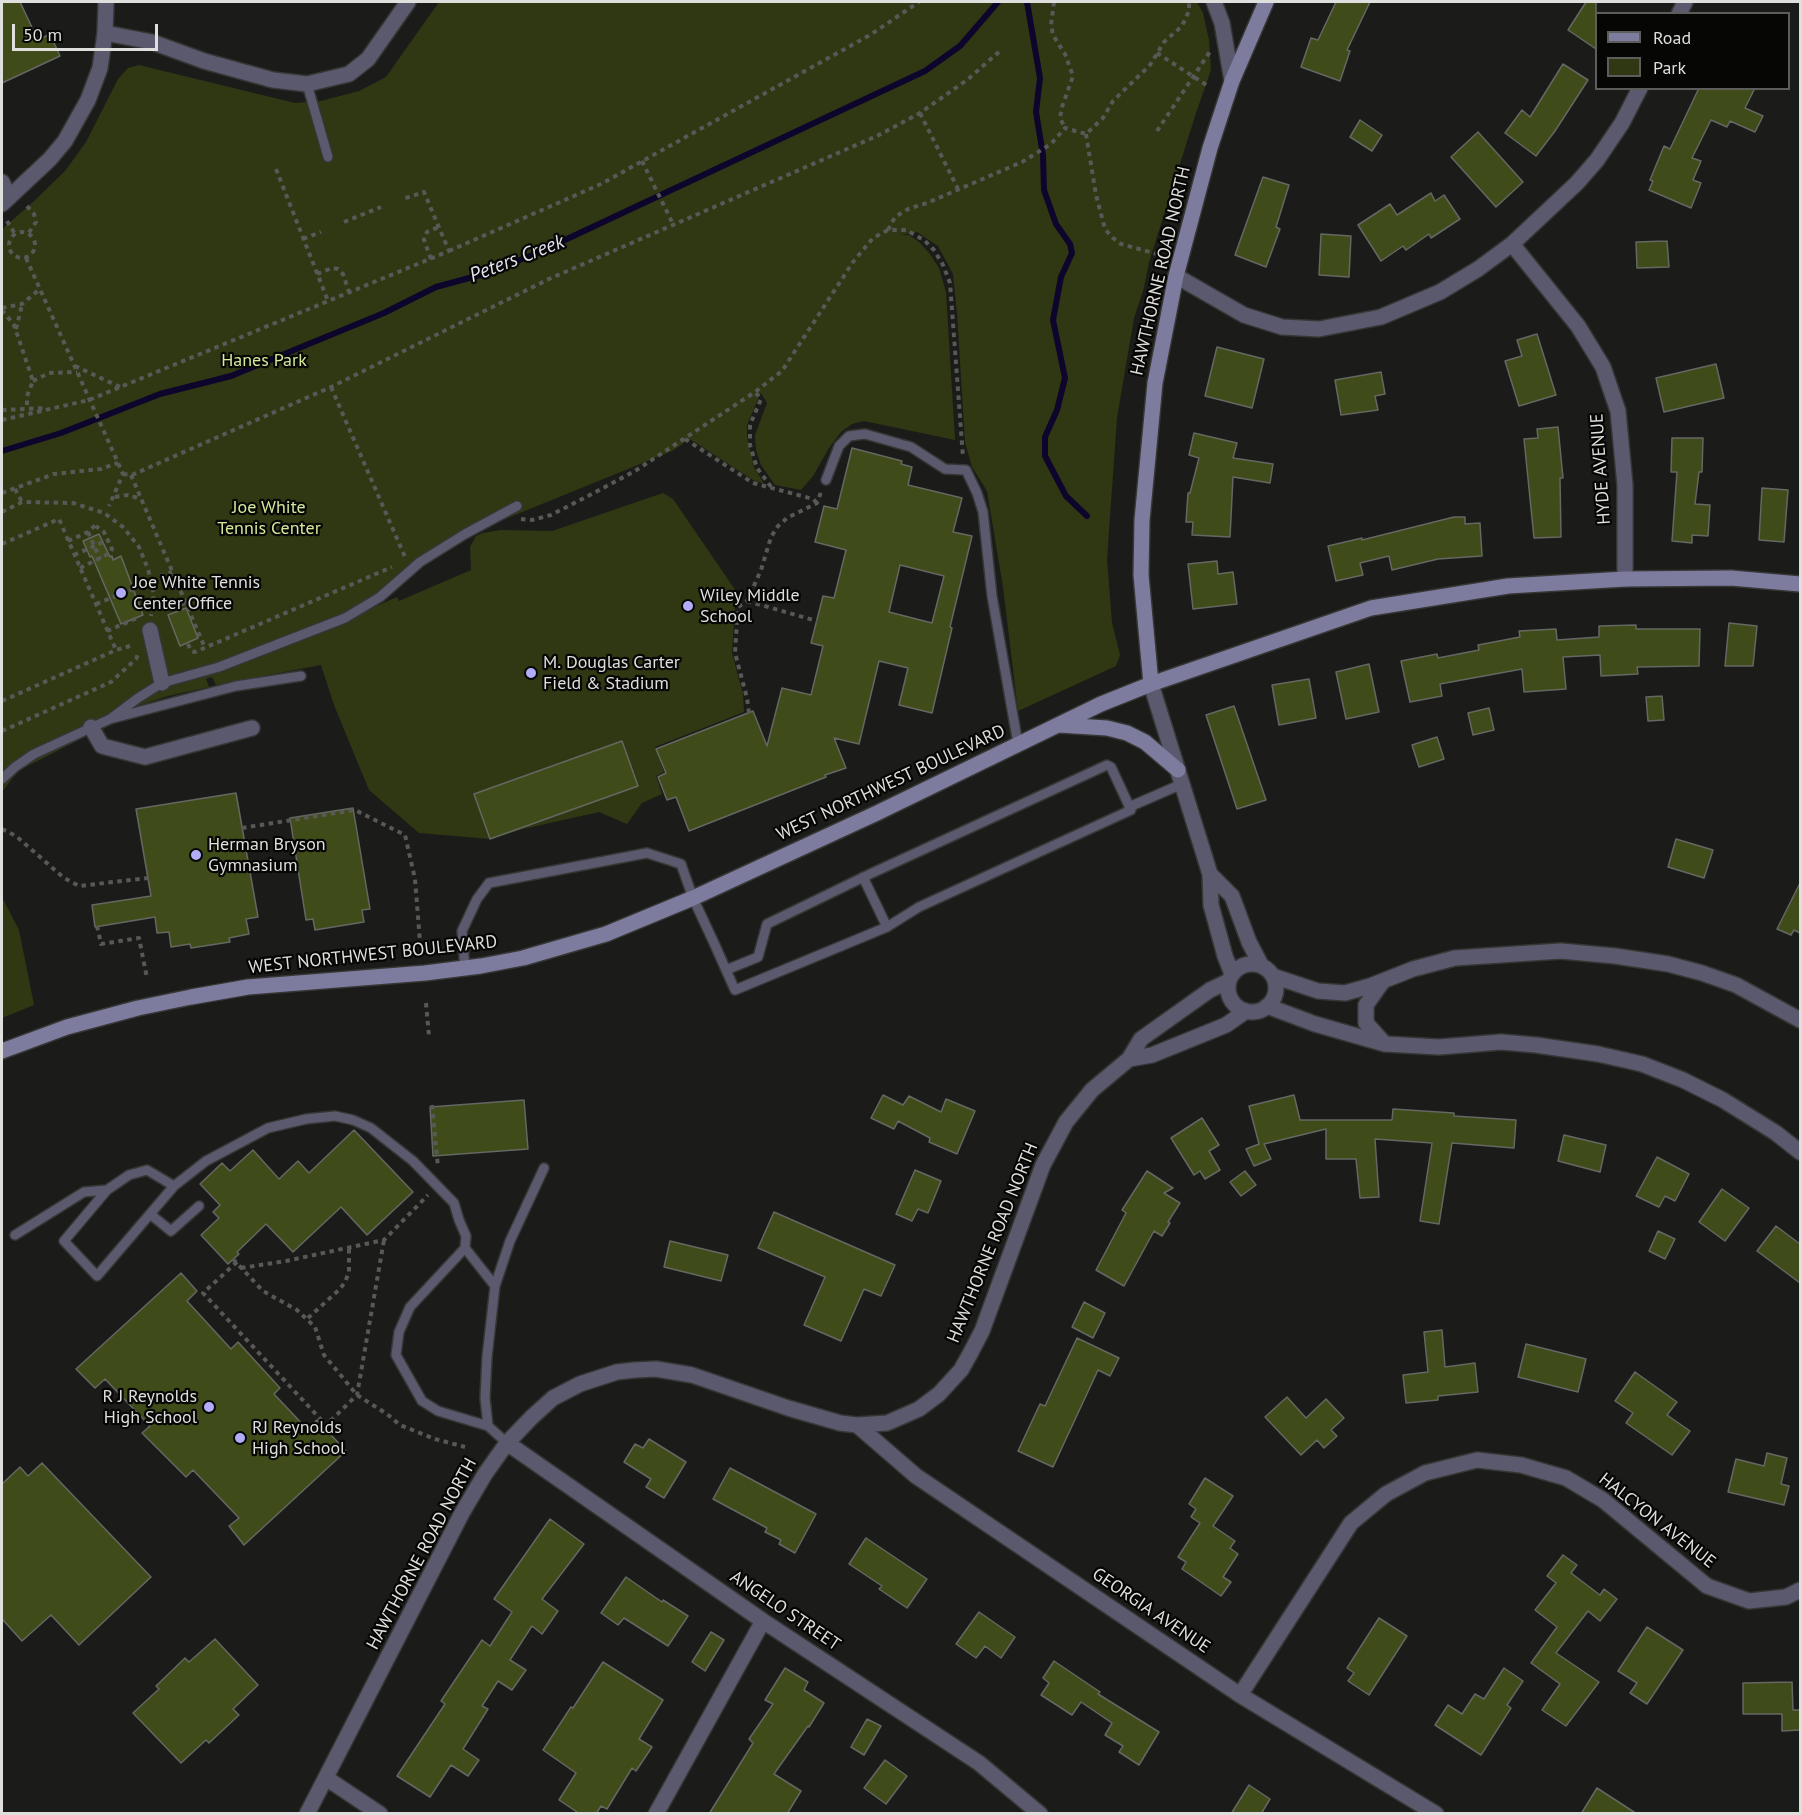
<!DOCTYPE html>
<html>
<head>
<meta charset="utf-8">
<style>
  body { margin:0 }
  #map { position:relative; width:1802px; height:1815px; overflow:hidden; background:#1b1c19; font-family:"PT Sans",sans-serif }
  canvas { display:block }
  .frame { position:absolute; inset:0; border:3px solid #dfdfde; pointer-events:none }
  .legend { position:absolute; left:1595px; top:12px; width:195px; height:78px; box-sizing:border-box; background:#060605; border:2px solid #5d5d5c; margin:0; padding:8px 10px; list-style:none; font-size:18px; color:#dfdfde }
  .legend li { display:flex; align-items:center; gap:12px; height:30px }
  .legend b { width:30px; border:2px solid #5d5d5c }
  .scale { position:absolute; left:12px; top:24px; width:146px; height:27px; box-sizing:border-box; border:3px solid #dfdfde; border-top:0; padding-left:8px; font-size:18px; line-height:21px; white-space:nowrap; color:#dfdfde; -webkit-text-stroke:4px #060605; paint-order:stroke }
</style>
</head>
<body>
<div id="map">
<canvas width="1802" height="1815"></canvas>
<div class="frame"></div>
<ul class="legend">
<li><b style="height:8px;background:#7d7c9e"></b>Road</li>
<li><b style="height:16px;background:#2f3813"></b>Park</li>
</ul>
<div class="scale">50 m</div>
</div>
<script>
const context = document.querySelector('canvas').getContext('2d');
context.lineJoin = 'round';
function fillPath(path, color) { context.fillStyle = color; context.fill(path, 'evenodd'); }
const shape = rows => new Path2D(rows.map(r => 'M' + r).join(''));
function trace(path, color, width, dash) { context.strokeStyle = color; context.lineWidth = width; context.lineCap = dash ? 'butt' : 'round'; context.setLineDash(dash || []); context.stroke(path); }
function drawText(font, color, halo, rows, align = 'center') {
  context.font = font + ' "PT Sans",sans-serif'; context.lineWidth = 4.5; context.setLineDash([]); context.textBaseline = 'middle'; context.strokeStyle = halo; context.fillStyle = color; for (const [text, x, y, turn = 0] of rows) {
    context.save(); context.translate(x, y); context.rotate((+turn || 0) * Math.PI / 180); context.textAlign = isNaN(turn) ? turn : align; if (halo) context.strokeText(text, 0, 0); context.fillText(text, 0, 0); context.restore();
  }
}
fillPath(shape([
  [439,2,1197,2,1203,13,1209,40,1211,70,1196,113,1149,262,1144,288,1134,318,1117,418,1107,559,1112,623,1120,655,1116,666,1018,711,1003,587,987,491,972,467,965,442,957,313,953,274,938,246,917,232,900,235,909,235,919,242,930,254,939,268,946,292,955,440,864,421,852,424,841,432,829,448,813,476,801,490,775,485,761,465,756,450,755,435,767,403,761,393,756,396,758,399,747,425,747,437,754,467,764,484,753,480,690,439,672,451,493,524,428,562,363,612,397,597,399,601,471,570,470,547,476,536,483,533,500,530,552,531,663,493,673,499,740,597,735,607,732,653,743,694,744,712,655,747,664,772,656,776,662,794,642,803,627,824,599,812,523,829,490,839,419,833,369,790,334,705,321,665,216,685,212,677,206,679,209,687,168,696,140,705,98,730,18,771,2,792,2,229,32,203,65,171,86,142,118,79,128,68,139,65,295,103,321,101,359,91,386,77],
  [2,897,19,930,34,1005,2,1018]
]), '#2f3813');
trace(shape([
  [1027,2,1040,78,1036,112,1043,155,1044,190,1056,224,1070,244,1072,253,1061,277,1053,320,1065,378,1057,410,1045,437,1045,456,1066,496,1087,516],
  [2,451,61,433,160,394,231,376,384,313,436,287,484,274,535,254,925,71,960,46,998,2]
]), '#0e052c', 6);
const building = shape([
  [2,2,20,2,38,40,50,34,60,56,2,83,2,2],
  [1336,2,1370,2,1347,50,1350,51,1340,81,1301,67,1311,38,1318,40,1336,2],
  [1586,2,1596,2,1596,49,1568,30,1586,2],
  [1563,64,1588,80,1555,131,1536,156,1505,133,1522,110,1530,117,1563,64],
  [1699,88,1755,88,1745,108,1763,116,1755,132,1730,121,1727,127,1711,120,1692,158,1701,161,1693,180,1701,183,1691,208,1649,190,1653,181,1650,180,1664,146,1670,149,1699,88],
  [1360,120,1382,135,1372,151,1350,137,1360,120],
  [1478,132,1523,182,1496,207,1451,157,1478,132],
  [1263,177,1289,185,1276,227,1280,229,1266,267,1235,255,1263,177],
  [1431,193,1435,201,1444,195,1460,219,1431,238,1429,234,1406,250,1403,246,1381,261,1358,225,1390,204,1397,215,1431,193],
  [1321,234,1351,236,1349,277,1319,275,1321,234],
  [1667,241,1669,267,1637,268,1636,242,1667,241],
  [1537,334,1556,395,1519,406,1505,361,1522,356,1517,340,1537,334],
  [1217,347,1264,359,1252,408,1205,396,1217,347],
  [1716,364,1724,398,1664,412,1656,378,1716,364],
  [1381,372,1385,394,1375,396,1378,410,1341,415,1335,380,1381,372],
  [1558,427,1563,478,1560,478,1561,537,1534,538,1524,439,1538,438,1537,429,1558,427],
  [1194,433,1237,443,1233,458,1273,464,1270,483,1233,477,1230,537,1192,535,1193,522,1186,522,1188,493,1190,493,1199,458,1189,455,1194,433],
  [1672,438,1703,438,1702,472,1699,472,1695,504,1710,505,1708,536,1692,535,1692,543,1672,541,1677,472,1671,472,1672,438],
  [852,448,902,461,901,464,912,467,908,485,962,498,953,532,972,536,950,627,952,628,932,713,899,705,908,668,879,661,859,744,834,738,846,768,825,775,826,777,689,831,676,797,667,800,658,777,666,773,656,749,753,711,767,746,782,688,811,695,823,646,811,643,823,596,834,598,846,550,815,542,824,506,837,509,852,448],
  [900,565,944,576,932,623,889,612,900,565],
  [1762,488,1788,490,1784,542,1759,540,1762,488],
  [1454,517,1465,517,1465,524,1480,523,1482,556,1438,559,1392,570,1389,556,1360,563,1363,575,1336,581,1328,546,1362,538,1362,540,1454,517],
  [99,534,110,557,112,556,113,560,121,556,143,615,121,624,92,556,90,557,83,541,99,534],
  [1217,561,1218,574,1233,572,1237,604,1193,609,1188,564,1217,561],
  [186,608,198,638,180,646,168,615,186,608],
  [1729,623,1757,626,1753,666,1725,666,1729,623],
  [1636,625,1636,629,1700,629,1699,666,1637,667,1638,674,1601,676,1600,655,1563,657,1566,689,1524,692,1522,669,1440,684,1442,696,1410,702,1401,661,1437,654,1438,658,1479,650,1478,645,1520,637,1519,631,1556,629,1557,640,1599,637,1599,626,1636,625],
  [1369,664,1379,712,1346,719,1336,672,1369,664],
  [1309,679,1316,718,1279,725,1272,685,1309,679],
  [1662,696,1664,720,1648,721,1646,697,1662,696],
  [1234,706,1266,800,1237,809,1206,715,1234,706],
  [1489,708,1494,730,1473,735,1468,713,1489,708],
  [1437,737,1444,759,1419,767,1412,745,1437,737],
  [622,741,638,786,490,839,474,794,622,741],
  [236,793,258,917,246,919,249,934,229,938,230,942,191,948,190,944,171,947,169,932,157,933,155,917,95,927,92,905,151,896,136,809,236,793],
  [353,808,370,909,362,910,364,922,315,930,313,919,306,920,290,818,353,808],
  [1676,839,1713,850,1704,878,1668,867,1676,839],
  [1800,883,1800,933,1794,930,1791,935,1777,929,1800,883],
  [883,1095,903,1105,909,1096,941,1112,946,1099,975,1111,957,1154,929,1142,930,1138,898,1121,894,1129,871,1118,883,1095],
  [1294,1095,1300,1120,1392,1120,1393,1109,1454,1113,1454,1116,1516,1120,1514,1148,1452,1143,1439,1224,1420,1221,1432,1143,1375,1139,1379,1197,1360,1198,1356,1159,1326,1159,1326,1129,1264,1144,1271,1159,1254,1166,1246,1149,1259,1144,1249,1106,1294,1095],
  [524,1100,528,1149,433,1156,430,1107,524,1100],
  [1202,1118,1219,1145,1209,1151,1220,1170,1205,1179,1200,1171,1194,1175,1171,1138,1202,1118],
  [354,1130,413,1192,367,1235,341,1207,293,1252,266,1224,237,1252,239,1254,228,1264,201,1235,219,1218,213,1212,220,1205,200,1184,222,1163,230,1171,253,1150,279,1179,298,1161,309,1173,354,1130],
  [1564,1135,1606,1145,1600,1172,1558,1161,1564,1135],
  [1657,1157,1689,1174,1675,1201,1665,1196,1659,1207,1636,1196,1657,1157],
  [915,1170,941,1181,928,1213,918,1209,912,1221,896,1214,915,1170],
  [1147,1171,1173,1188,1164,1193,1180,1203,1168,1222,1170,1223,1162,1236,1154,1231,1124,1286,1096,1270,1126,1213,1122,1210,1147,1171],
  [1245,1171,1256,1185,1241,1196,1230,1182,1245,1171],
  [1722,1189,1749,1208,1725,1241,1699,1222,1722,1189],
  [774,1212,895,1265,881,1296,864,1289,841,1341,804,1325,825,1277,758,1248,774,1212],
  [1776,1226,1800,1244,1800,1283,1757,1251,1776,1226],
  [1658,1231,1675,1239,1665,1259,1649,1251,1658,1231],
  [670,1241,728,1255,721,1281,664,1267,670,1241],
  [181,1273,197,1291,187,1301,231,1349,238,1342,280,1388,274,1394,307,1429,317,1420,346,1451,244,1545,229,1526,239,1518,193,1470,186,1477,142,1433,150,1426,105,1379,95,1388,76,1369,181,1273],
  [1084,1302,1105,1313,1093,1338,1072,1327,1084,1302],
  [1442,1330,1445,1367,1475,1363,1478,1392,1438,1396,1438,1400,1406,1403,1403,1375,1428,1372,1424,1332,1442,1330],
  [1077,1338,1119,1358,1110,1376,1098,1370,1053,1467,1018,1451,1040,1404,1045,1406,1077,1338],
  [1526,1344,1586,1359,1578,1392,1518,1377,1526,1344],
  [1635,1372,1677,1402,1667,1415,1690,1431,1672,1455,1626,1423,1633,1413,1615,1401,1635,1372],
  [1287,1397,1306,1418,1326,1399,1344,1418,1331,1430,1337,1436,1324,1448,1317,1440,1301,1455,1265,1417,1287,1397],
  [649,1439,686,1462,664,1498,646,1487,651,1479,624,1462,635,1444,643,1448,649,1439],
  [1767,1453,1787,1458,1781,1484,1789,1486,1784,1505,1728,1492,1736,1459,1764,1466,1767,1453],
  [42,1463,151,1577,79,1645,51,1615,22,1641,2,1619,2,1484,20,1467,28,1476,42,1463],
  [730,1468,816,1514,795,1553,779,1544,781,1540,765,1532,767,1528,713,1499,730,1468],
  [1205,1478,1233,1496,1213,1526,1235,1541,1230,1548,1238,1554,1223,1577,1231,1582,1221,1596,1182,1569,1186,1562,1178,1557,1200,1523,1191,1517,1196,1509,1189,1504,1205,1478],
  [550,1519,584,1544,542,1599,558,1611,542,1634,532,1626,510,1660,526,1670,512,1690,498,1681,482,1706,488,1709,463,1749,479,1760,468,1776,451,1765,430,1797,397,1776,445,1704,441,1701,482,1640,490,1646,512,1612,494,1599,550,1519],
  [866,1538,927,1579,907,1608,879,1589,882,1586,849,1564,866,1538],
  [1563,1555,1577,1565,1571,1573,1600,1595,1604,1589,1617,1599,1600,1621,1588,1611,1556,1653,1599,1682,1566,1726,1542,1710,1560,1684,1531,1663,1557,1627,1535,1610,1556,1583,1547,1576,1563,1555],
  [626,1577,662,1602,663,1600,688,1616,668,1646,624,1618,618,1625,601,1613,626,1577],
  [979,1612,1015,1637,1001,1658,985,1646,976,1658,956,1644,979,1612],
  [1379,1618,1407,1636,1369,1695,1348,1681,1354,1673,1347,1668,1379,1618],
  [1647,1627,1683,1650,1647,1704,1630,1693,1637,1683,1618,1671,1647,1627],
  [711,1632,724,1640,705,1671,692,1662,711,1632],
  [215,1639,258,1685,233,1709,239,1715,209,1743,206,1740,181,1763,133,1713,159,1689,156,1686,185,1658,189,1662,215,1639],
  [1054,1661,1100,1692,1098,1694,1159,1732,1139,1765,1119,1752,1123,1746,1105,1735,1112,1723,1081,1702,1072,1715,1041,1695,1049,1683,1043,1678,1054,1661],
  [603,1662,663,1700,639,1739,652,1747,636,1771,632,1768,607,1809,601,1806,596,1814,580,1814,559,1800,576,1773,543,1750,571,1707,573,1708,603,1662],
  [785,1668,808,1682,804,1690,824,1703,809,1727,808,1726,774,1774,801,1791,787,1814,709,1814,753,1743,749,1739,773,1704,765,1700,785,1668],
  [1504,1668,1523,1681,1507,1705,1511,1708,1481,1755,1435,1725,1448,1705,1462,1714,1475,1694,1484,1699,1504,1668],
  [1792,1682,1793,1710,1800,1710,1800,1730,1782,1731,1782,1714,1743,1714,1743,1683,1792,1682],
  [867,1719,881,1726,864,1755,851,1747,867,1719],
  [885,1760,907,1776,886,1804,864,1788,885,1760],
  [1249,1785,1270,1799,1261,1814,1231,1814,1249,1785],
  [1597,1788,1637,1814,1581,1814,1597,1788]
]);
fillPath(building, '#3f4c19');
trace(building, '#656763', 1.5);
const service = shape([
  [307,84,328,157],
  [826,480,839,446,849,436,865,434,911,447,945,469,966,470,977,493,983,512,992,596,1018,744],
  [110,719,138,698,162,683,219,667,345,618,380,597,420,562,465,534,517,506],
  [2,779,15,767,34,754,110,719,236,686,301,676],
  [1129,807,1182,784],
  [863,877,887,927],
  [465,968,462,931,477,899,489,883,647,853,681,864,693,898,714,943,726,970,735,990,887,927,919,907,1131,810,1111,767,1107,765,870,874,767,924,758,957,726,970],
  [174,1186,147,1170,129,1175,107,1190,64,1241,97,1276,174,1186,206,1161,268,1128,306,1119,335,1116,353,1120,371,1128,413,1161,454,1203,459,1220,466,1236,465,1248,410,1307,399,1332,396,1355,422,1401,438,1411,488,1426,507,1443],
  [150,1214,171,1231,199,1206],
  [15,1235,84,1192,107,1190],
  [465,1248,495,1286],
  [488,1426,485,1398,487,1357,495,1286,510,1241,544,1168]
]);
const minor = shape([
  [1679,14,1685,2],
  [105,33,152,42,204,61,273,80,307,84,349,74,368,59,408,2],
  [2,182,9,197],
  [1512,244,1578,326,1603,367,1618,411,1625,485,1625,579],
  [1176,276,1244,315,1282,327,1319,329,1381,317,1440,292,1478,269,1512,244,1577,183,1597,160,1622,123,1640,88],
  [150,630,162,683],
  [1151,684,1210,874,1211,905,1225,956,1232,974],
  [91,727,102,746,145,757,252,728],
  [1210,874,1232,896,1249,942,1261,965],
  '1228 988a24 24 0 1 1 48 0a24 24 0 1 1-48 0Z',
  [1273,976,1318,991,1345,993,1370,986,1413,969,1455,958,1561,951,1615,956,1668,964,1702,973,1736,985,1800,1020],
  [1383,981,1366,1005,1366,1023,1384,1043],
  [1267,1006,1315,1024,1385,1044,1439,1047,1501,1042,1536,1045,1598,1054,1642,1064,1683,1080,1723,1100,1776,1133,1800,1152],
  [1129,1059,1152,1055,1226,1025,1246,1011],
  [857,1425,916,1476,1240,1695,1436,1814],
  [507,1443,763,1621,979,1763,1040,1814],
  [1240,1695,1351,1523,1386,1494,1425,1473,1477,1460,1521,1465,1566,1478,1603,1500,1707,1586,1749,1601,1786,1597,1800,1590],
  [326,1778,380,1814],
  [307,1814,462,1513,485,1474,507,1443,532,1417,553,1398,580,1384,617,1372,635,1370,656,1369,692,1375,788,1408,840,1423,857,1425,887,1423,919,1409,939,1394,961,1370,970,1354,982,1331,1043,1165,1066,1122,1092,1090,1129,1059,1141,1039,1210,990,1229,981],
  [656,1814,763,1621]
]);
const tertiary = shape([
  [1214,2,1222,23,1232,81],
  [2,204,50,159,65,141,88,100,100,68,105,33,106,2]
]);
const secondary = shape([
  [1151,684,1141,575,1142,520,1155,383,1176,276,1210,148,1232,81,1266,2],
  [1059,725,1107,728,1127,733,1145,742,1178,770],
  [2,1051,67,1027,138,1008,191,997,248,987,425,973,481,966,523,958,606,934,693,898,877,813,1101,704,1151,684,1371,608,1508,586,1625,579,1731,578,1800,584]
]);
trace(service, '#363735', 12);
trace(minor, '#363735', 18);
trace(tertiary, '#363735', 18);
trace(secondary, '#363735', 18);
trace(shape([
  [1054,2,1051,25,1053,35,1065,54,1073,76,1062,107,1060,118,1065,128],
  [1157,53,1208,86],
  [920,113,958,189],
  [1157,131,1211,50],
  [1086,134,1096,195,1105,229,1113,238,1121,244,1157,254],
  [642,161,673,224],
  [276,169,328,301],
  [27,206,34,214,36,222,28,234],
  [7,221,15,234],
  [344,222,381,207],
  [888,230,895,217,908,209,927,203,1022,162,1051,144,1065,128,1086,134,1103,118,1113,101,1150,65,1164,42,1182,26,1189,11,1189,2],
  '9 245a13 13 0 1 1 26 0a13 13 0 1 1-26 0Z',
  [303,239,321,232],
  [449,251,601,184,870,35,919,2],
  [26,258,123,474,109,506],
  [431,259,424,240,424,236,427,232,439,227],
  [317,274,332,268,338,269,343,274,349,292],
  [2,308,22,304,40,289],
  [2,310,14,325,33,381,27,396,27,408],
  [16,329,22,305],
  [75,366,120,387],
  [33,381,49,373,77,372],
  [331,387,405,557],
  [756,393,761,399,750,425,750,445,757,468,772,488],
  [2,410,46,408],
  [2,420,89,400,449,251,424,192,403,199],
  [685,439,753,483,813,499,817,503],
  [123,474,132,475,331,387,549,279,877,136,920,113,967,80,1000,51],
  [131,475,205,648],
  [15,489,22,502],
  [2,493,54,474,101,469,118,463],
  [115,497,128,495,141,499],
  [2,512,22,502,73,503,104,513,123,527,139,547,148,569,154,594,151,616],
  [521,519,532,520,551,515,588,496,635,471,755,392,782,371,853,262,873,238,888,230,906,230,924,240,934,250,943,265,950,283,963,457],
  [88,532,100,559],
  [68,541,88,532,98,523],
  [2,544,59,519,116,650],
  [74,555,108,540],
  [80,568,110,553,112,549,104,532,96,526],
  [160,576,172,572],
  [747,601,817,621],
  [96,604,141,586],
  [163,608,186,603],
  [107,631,137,618],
  [188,644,191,651,195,652,392,567],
  [2,701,116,650,130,646],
  [749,713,747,698,735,653,738,607,747,601,761,570,771,537,778,526,787,518,817,503,821,492],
  [2,731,111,682,136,659,138,654],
  [242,828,355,810,405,835,415,879,420,942],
  [2,829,16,836,64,878,79,886,148,878],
  [97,926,101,944,139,938,147,978],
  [426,1003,429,1036],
  [432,1105,438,1167],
  [233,1259,263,1291,297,1310,315,1327,324,1355,357,1395,387,1414,400,1425,435,1439,465,1447],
  [237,1262,203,1293,326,1425],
  [241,1268,286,1261,384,1240,428,1195],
  [308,1318,340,1289,345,1282,349,1272,349,1247],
  [324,1427,357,1395,384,1240]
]), '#585957', 4, [4.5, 4.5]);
trace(service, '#5a596e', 9);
trace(minor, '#5a596e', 15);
trace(tertiary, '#5a596e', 15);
trace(secondary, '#7d7c9e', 15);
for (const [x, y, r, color] of [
  [121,593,6,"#b2adf9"],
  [688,606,6,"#b2adf9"],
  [531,673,6,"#b2adf9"],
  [196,855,6,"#b2adf9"],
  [209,1407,6,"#b2adf9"],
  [240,1438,6,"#b2adf9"]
]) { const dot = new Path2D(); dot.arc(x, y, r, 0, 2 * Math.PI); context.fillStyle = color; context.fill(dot); trace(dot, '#060605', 2); }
drawText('18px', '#dfdfde', '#060605', [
  ["HAWTHORNE ROAD NORTH",1161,271,-77],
  ["HYDE AVENUE",1601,469,-94],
  ["WEST NORTHWEST BOULEVARD",891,783,-25],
  ["WEST NORTHWEST BOULEVARD",373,955,-6],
  ["HAWTHORNE ROAD NORTH",993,1243,-68],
  ["HALCYON AVENUE",1657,1521,38],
  ["HAWTHORNE ROAD NORTH",422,1554,-62],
  ["ANGELO STREET",785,1611,34],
  ["GEORGIA AVENUE",1151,1611,34]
]);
drawText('18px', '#d2e99a', '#060605', [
  ["Hanes Park",264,361],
  ["Joe White",269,508],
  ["Tennis Center",269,529]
]);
drawText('18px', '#dfdfde', '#060605', [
  ["Joe White Tennis",133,583],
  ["Center Office",133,604],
  ["Wiley Middle",700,596],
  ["School",700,617],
  ["M. Douglas Carter",543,663],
  ["Field & Stadium",543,684],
  ["Herman Bryson",208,845],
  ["Gymnasium",208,866],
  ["R J Reynolds",197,1397,"right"],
  ["High School",197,1418,"right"],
  ["RJ Reynolds",252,1428],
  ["High School",252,1449]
], 'left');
drawText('italic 20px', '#e3e3f2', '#060605', [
  ["Peters Creek",517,259,-21]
]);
</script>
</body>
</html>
